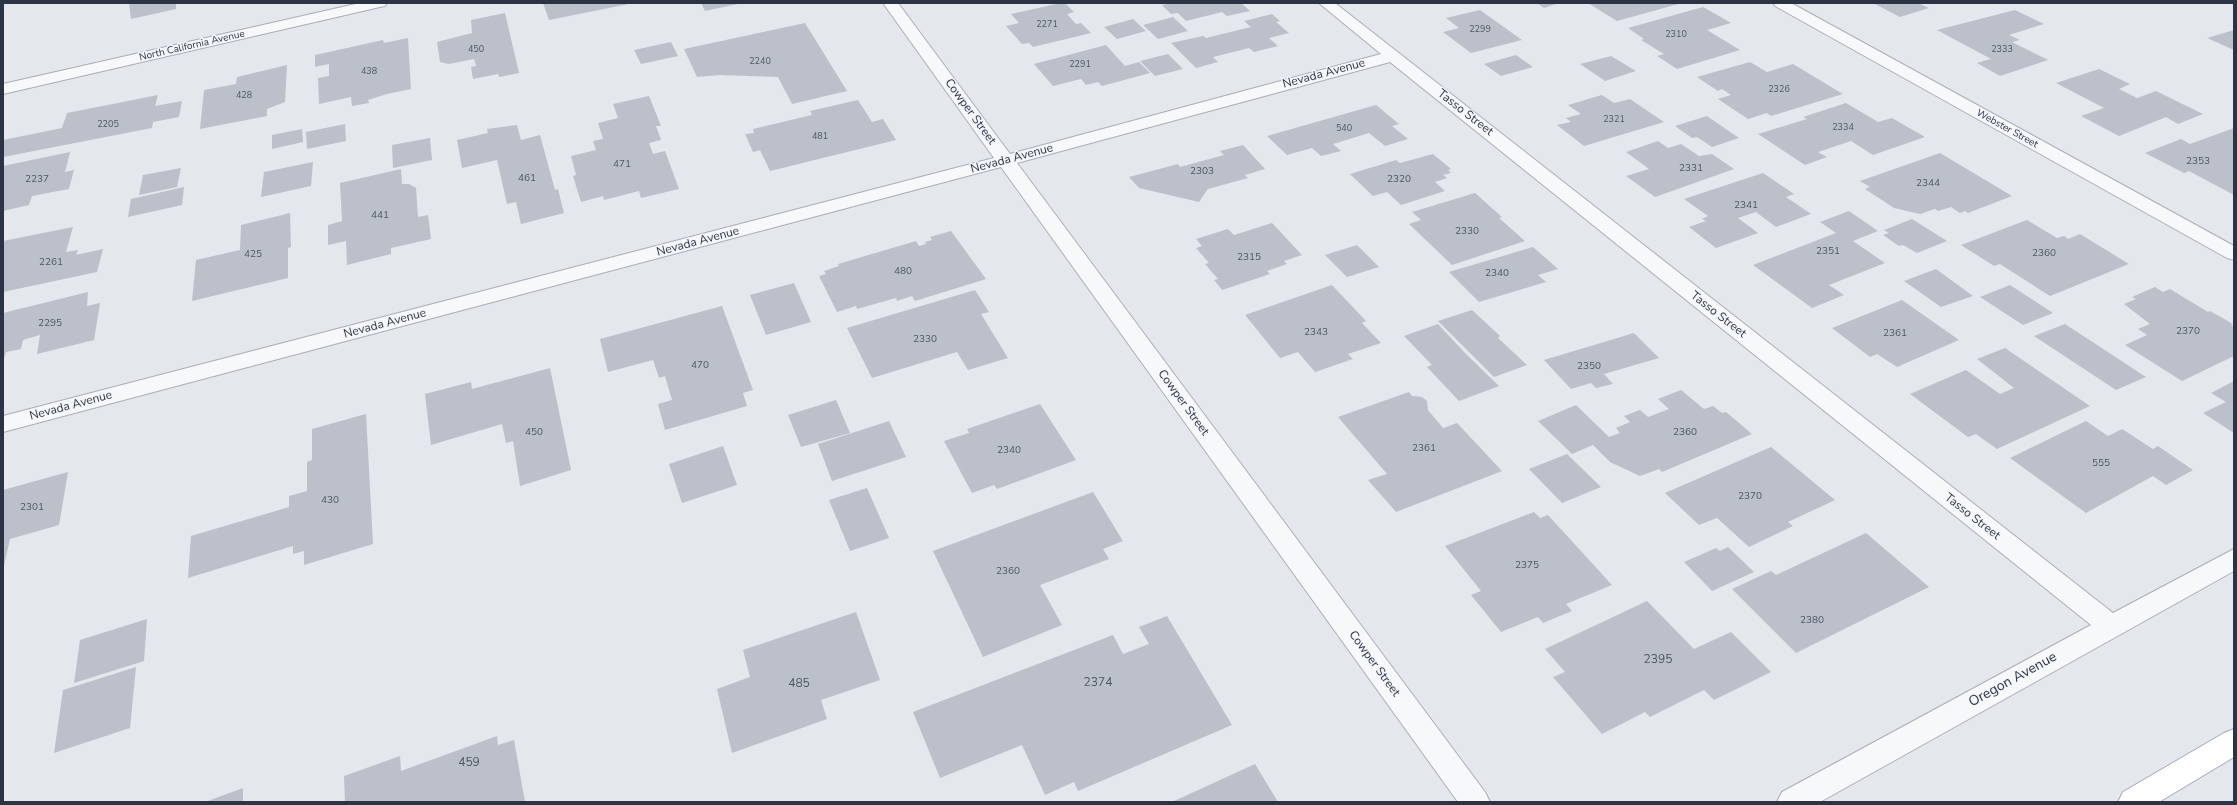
<!DOCTYPE html>
<html>
<head>
<meta charset="utf-8">
<style>
  body { margin:0 }
  #map { position:relative; width:2237px; height:805px; overflow:hidden; background:#e4e7ec; font-family:"Nunito Sans",sans-serif }
  canvas { display:block }
  .frame { position:absolute; inset:0; border:4px solid #2b3445; pointer-events:none }
</style>
</head>
<body>
<div id="map">
<canvas width="2237" height="805"></canvas>
<div class="frame"></div>
</div>
<script>
const context = document.querySelector('canvas').getContext('2d');
context.lineJoin = 'round';
function fillPath(path, color) { context.fillStyle = color; context.fill(path, 'evenodd'); }
const shape = rows => new Path2D(rows.map(r => 'M' + r).join(''));
function trace(path, color, width, dash) { context.strokeStyle = color; context.lineWidth = width; context.lineCap = dash ? 'butt' : 'round'; context.setLineDash(dash || []); context.stroke(path); }
function drawText(font, color, halo, rows, align = 'center') {
  context.font = font + ' "Nunito Sans",sans-serif'; context.lineWidth = 3; context.setLineDash([]); context.textBaseline = 'middle'; context.strokeStyle = halo; context.fillStyle = color; for (const [text, x, y, turn = 0] of rows) {
    context.save(); context.translate(x, y); context.rotate((+turn || 0) * Math.PI / 180); context.textAlign = isNaN(turn) ? turn : align; if (halo) context.strokeText(text, 0, 0); context.fillText(text, 0, 0); context.restore();
  }
}
fillPath(shape([
  [129,3,176,3,176,9,131,19],
  [543,3,629,3,629,4,549,20],
  [701,3,738,3,738,4,705,11],
  [1061,3,1065,3,1074,12,1067,14,1076,24,1081,23,1091,33,1033,47,1029,43,1022,44,1006,26,1019,23,1011,14],
  [1172,3,1241,3,1250,11,1227,16,1222,12,1186,21,1178,13,1171,14,1162,5],
  [1537,3,1559,3,1544,8],
  [1588,3,1682,3,1617,21],
  [1873,3,1918,3,1929,8,1900,17],
  [1703,7,1731,23,1707,30,1740,50,1677,69,1657,56,1664,54,1641,40,1644,39,1628,28],
  [1480,10,1522,40,1471,53,1443,32,1459,28,1446,18],
  [2015,10,2044,24,2009,35,2020,40,2012,42,2048,60,2000,76,1977,63,1991,59,1937,30],
  [505,13,519,73,499,77,498,74,473,79,471,67,476,66,474,59,449,64,440,62,437,42,472,33,471,20],
  [1272,14,1280,21,1276,22,1289,33,1269,38,1278,46,1254,52,1249,48,1213,57,1218,62,1196,68,1171,43,1203,36,1206,38,1251,27,1244,21],
  [1173,17,1188,31,1158,39,1143,25],
  [1133,19,1146,31,1117,39,1104,27],
  [805,23,847,91,792,104,778,77,720,75,697,77,684,49],
  [2234,30,2234,50,2207,38],
  [408,38,411,89,387,94,368,100,369,103,352,106,351,97,319,104,318,78,329,76,329,64,315,67,315,55,383,40,384,43],
  [671,42,678,56,641,64,634,50],
  [1106,45,1125,66,1139,62,1150,73,1102,86,1098,82,1086,85,1081,79,1053,86,1034,64],
  [1168,54,1183,69,1155,76,1140,61],
  [1516,55,1533,67,1501,76,1484,64],
  [1611,56,1636,71,1605,81,1580,64],
  [1750,62,1767,72,1793,64,1843,94,1771,116,1767,113,1748,119,1718,99,1731,95,1722,89,1718,91,1697,77],
  [287,65,285,102,267,109,267,116,200,129,204,90,236,84,237,77],
  [2099,69,2130,84,2119,89,2137,98,2156,91,2203,114,2178,124,2166,117,2119,136,2081,116,2104,108,2056,83],
  [158,95,155,106,182,101,179,117,153,122,152,128,3,157,3,140,62,128,67,113],
  [1602,95,1614,103,1630,99,1664,122,1584,146,1557,125,1571,122,1566,118,1581,114,1568,105],
  [649,96,661,126,656,126,661,140,649,143,653,154,665,151,679,189,641,198,639,191,604,200,603,196,581,202,573,176,576,175,571,156,596,150,593,141,603,139,598,123,618,118,613,104],
  [858,100,872,122,883,119,896,140,770,171,760,150,753,152,745,134,754,133,753,129,812,115,810,111],
  [1846,103,1878,122,1892,118,1925,137,1873,155,1851,141,1818,152,1827,157,1805,165,1758,134,1807,119,1803,117],
  [1376,105,1399,124,1392,126,1408,139,1385,146,1369,133,1333,144,1341,151,1321,156,1312,148,1287,155,1267,136],
  [1707,116,1739,138,1712,147,1697,137,1692,138,1675,126],
  [345,124,346,141,307,149,306,132],
  [517,125,521,140,540,135,555,190,558,189,564,213,521,224,516,202,507,204,497,160,462,168,457,140,488,133,487,129],
  [2234,128,2234,195,2189,171,2184,173,2145,153,2181,139,2190,144],
  [302,129,303,142,272,149,272,135],
  [430,138,432,160,393,168,392,145],
  [1658,141,1668,148,1681,144,1699,156,1712,154,1734,169,1655,197,1626,176,1649,169,1626,152],
  [1243,145,1265,169,1245,175,1248,178,1208,189,1199,202,1139,188,1129,177,1178,164,1180,167,1224,155,1220,151],
  [70,152,65,172,74,170,69,189,32,196,29,205,3,211,3,166],
  [1940,153,2012,196,1968,213,1965,211,1960,213,1951,207,1938,211,1935,209,1920,214,1894,208,1865,189,1870,187,1860,181],
  [1433,154,1451,169,1448,170,1451,173,1443,175,1447,178,1435,182,1445,191,1401,205,1387,192,1373,196,1350,174,1396,160,1400,163],
  [313,162,311,186,261,197,264,172],
  [181,168,177,187,139,195,143,175],
  [401,169,402,184,409,184,416,188,418,217,428,215,431,239,391,248,391,254,347,265,346,241,328,245,328,225,342,221,340,183],
  [1763,173,1794,194,1786,197,1811,214,1776,227,1756,212,1738,218,1758,233,1716,248,1689,227,1706,221,1702,219,1708,216,1684,199],
  [184,187,182,205,128,217,131,199],
  [1475,193,1502,217,1499,218,1525,241,1452,265,1409,224,1421,220,1412,212],
  [1849,211,1878,231,1853,241,1885,263,1829,285,1844,295,1812,308,1753,265,1836,233,1820,222],
  [290,213,291,247,288,248,288,278,192,301,196,260,240,250,241,225],
  [1912,219,1947,241,1917,253,1903,245,1899,246,1883,235,1889,233,1884,230],
  [2027,220,2057,238,2064,236,2068,239,2080,234,2129,264,2050,296,2000,264,1994,266,1961,245],
  [1272,223,1302,255,1284,261,1287,264,1267,271,1270,274,1222,290,1214,280,1218,279,1205,264,1209,263,1196,248,1202,246,1196,239,1228,229,1234,235],
  [73,227,66,252,78,250,76,255,103,249,97,272,3,292,3,241],
  [951,231,986,279,915,301,912,296,897,301,896,298,857,309,856,306,837,312,819,276,826,274,824,271,839,266,838,264,916,241,919,246,926,244,925,242,932,240,930,237],
  [1357,245,1379,267,1347,277,1325,255],
  [1533,247,1558,269,1538,275,1546,282,1479,302,1449,272],
  [1936,269,1973,296,1941,307,1904,281],
  [794,283,811,322,766,335,750,295],
  [1332,285,1366,321,1362,323,1381,343,1348,354,1353,359,1315,372,1298,352,1280,358,1245,315],
  [2010,285,2053,313,2023,325,1980,297],
  [2155,287,2163,292,2170,289,2208,312,2210,311,2233,324,2231,325,2234,327,2234,356,2182,381,2125,345,2147,335,2138,329,2150,324,2124,304,2136,299,2132,297],
  [975,290,989,312,981,314,1008,358,968,370,957,352,872,378,847,328],
  [88,292,87,306,100,303,94,340,37,354,40,335,23,340,21,349,6,352,3,361,3,313],
  [1902,300,1959,340,1897,367,1877,354,1870,357,1832,328],
  [722,306,753,390,743,393,747,406,665,430,658,404,672,400,665,376,659,378,653,360,608,372,600,339],
  [1472,310,1500,336,1498,338,1527,365,1494,377,1438,321],
  [1438,324,1466,354,1499,386,1459,401,1427,367,1432,365,1404,336],
  [2065,324,2146,377,2116,390,2034,336],
  [1634,333,1659,358,1604,374,1613,384,1596,388,1591,383,1571,389,1544,360],
  [2005,348,2090,406,1997,449,1976,434,1968,437,1910,394,1966,370,2000,394,2014,388,1977,359],
  [550,368,571,470,520,486,513,441,506,443,502,424,431,445,425,394,471,382,472,389],
  [2234,381,2234,433,2203,413,2226,402,2211,393],
  [1681,390,1704,409,1713,406,1722,413,1726,412,1752,434,1662,472,1659,469,1640,476,1610,462,1593,445,1572,454,1538,421,1576,405,1609,437,1620,433,1616,428,1630,422,1624,416,1640,410,1648,417,1669,409,1658,399],
  [1409,392,1412,396,1422,397,1427,401,1428,410,1443,428,1457,423,1502,471,1396,512,1368,480,1387,474,1338,417],
  [836,400,850,433,801,447,788,415],
  [1040,404,1076,460,997,489,994,485,972,493,944,441,969,433,967,429],
  [366,414,373,544,304,565,304,551,293,554,293,546,188,578,191,536,289,507,289,496,307,491,307,462,312,460,312,429],
  [889,421,906,457,832,481,818,444],
  [2086,421,2108,436,2122,429,2153,449,2158,446,2193,470,2166,485,2153,476,2086,513,2010,458],
  [723,446,737,485,682,503,669,464],
  [1771,447,1835,500,1788,522,1793,526,1749,547,1717,518,1699,525,1665,493],
  [1567,454,1601,487,1562,503,1529,469],
  [68,472,59,525,10,539,3,570,3,490],
  [867,488,889,538,850,551,829,500],
  [1093,492,1123,541,1103,549,1109,559,1040,585,1062,625,983,657,933,551],
  [1534,512,1540,518,1548,515,1612,585,1566,604,1572,611,1543,623,1538,617,1501,632,1471,595,1481,591,1445,546],
  [1866,533,1929,587,1796,653,1732,589,1771,571,1776,575],
  [1728,547,1754,572,1712,591,1684,562,1716,548,1720,551],
  [1647,601,1694,649,1731,632,1771,672,1714,700,1704,690,1650,717,1645,712,1602,734,1553,677,1565,672,1545,649],
  [856,612,880,680,821,700,827,719,732,753,717,689,750,677,743,650],
  [1167,616,1232,725,1078,791,1074,782,1045,795,1022,745,940,778,913,712,1113,635,1123,654,1149,644,1139,627],
  [147,619,144,661,74,683,80,640],
  [136,667,130,728,54,753,63,690],
  [497,736,498,745,514,740,525,802,345,802,344,776,400,756,401,771],
  [1255,764,1278,802,1172,802],
  [243,788,243,802,205,802]
]), '#bbc0ca');
const street = shape([
  [360,3,387,3,385,6,380,7,3,94,3,84,360,3],
  [883,3,898,3,1010,154,1381,54,1319,3,1335,3,2113,613,2234,549,2234,571,1820,802,1777,802,1782,792,2091,625,1390,62,1017,163,1485,792,1490,802,1458,802,1001,167,3,432,3,416,994,158,883,3],
  [1773,3,1791,3,2234,246,2234,260,2227,258,1775,6,1773,3]
]);
const primary = shape([
  [2234,729,2234,757,2159,802,2118,802,2123,792,2224,733,2234,729]
]);
trace(street, '#a9aeb7', 2);
trace(primary, '#a3abb8', 2);
fillPath(street, '#f7f8fa');
fillPath(primary, '#fff');
drawText('9px', '#4f5766', null, [
  ["2271",1047,25],
  ["2299",1480,30],
  ["2310",1676,35],
  ["450",476,50],
  ["2333",2002,50],
  ["2240",760,62],
  ["2291",1080,65],
  ["438",369,72],
  ["2326",1779,90],
  ["428",244,96],
  ["2321",1614,120],
  ["2205",108,125],
  ["2334",1843,128],
  ["540",1344,129],
  ["481",820,137]
]);
drawText('10px', '#2b3445', '#f4f6f9', [
  ["North California Avenue",192,46,-13],
  ["Webster Street",2007,129,29]
]);
drawText('10px', '#4f5766', null, [
  ["2353",2198,162],
  ["471",622,165],
  ["2331",1691,169],
  ["2303",1202,172],
  ["461",527,179],
  ["2237",37,180],
  ["2320",1399,180],
  ["2344",1928,184],
  ["2341",1746,206],
  ["441",380,216],
  ["2330",1467,232],
  ["2351",1828,252],
  ["2360",2044,254],
  ["425",253,255],
  ["2315",1249,258],
  ["2261",51,263],
  ["480",903,272],
  ["2340",1497,274],
  ["2295",50,324],
  ["2370",2188,332],
  ["2343",1316,333],
  ["2361",1895,334],
  ["2330",925,340],
  ["470",700,366],
  ["2350",1589,367],
  ["450",534,433],
  ["2360",1685,433],
  ["2361",1424,449],
  ["2340",1009,451],
  ["555",2101,464],
  ["2370",1750,497],
  ["430",330,501],
  ["2301",32,508],
  ["2375",1527,566],
  ["2360",1008,572],
  ["2380",1812,621]
]);
drawText('12px', '#2b3445', '#f4f6f9', [
  ["Nevada Avenue",1324,74,-15],
  ["Cowper Street",970,112,54],
  ["Tasso Street",1465,113,38],
  ["Nevada Avenue",1012,159,-15],
  ["Nevada Avenue",698,242,-15],
  ["Tasso Street",1718,315,38],
  ["Nevada Avenue",385,324,-15],
  ["Cowper Street",1183,403,54],
  ["Nevada Avenue",71,406,-15],
  ["Tasso Street",1972,517,38],
  ["Cowper Street",1374,664,54]
]);
drawText('12px', '#4f5766', null, [
  ["2395",1658,660],
  ["2374",1098,683],
  ["485",799,684],
  ["459",469,763]
]);
drawText('14px', '#2b3445', '#f4f6f9', [
  ["Oregon Avenue",2013,680,-29]
]);
</script>
</body>
</html>
